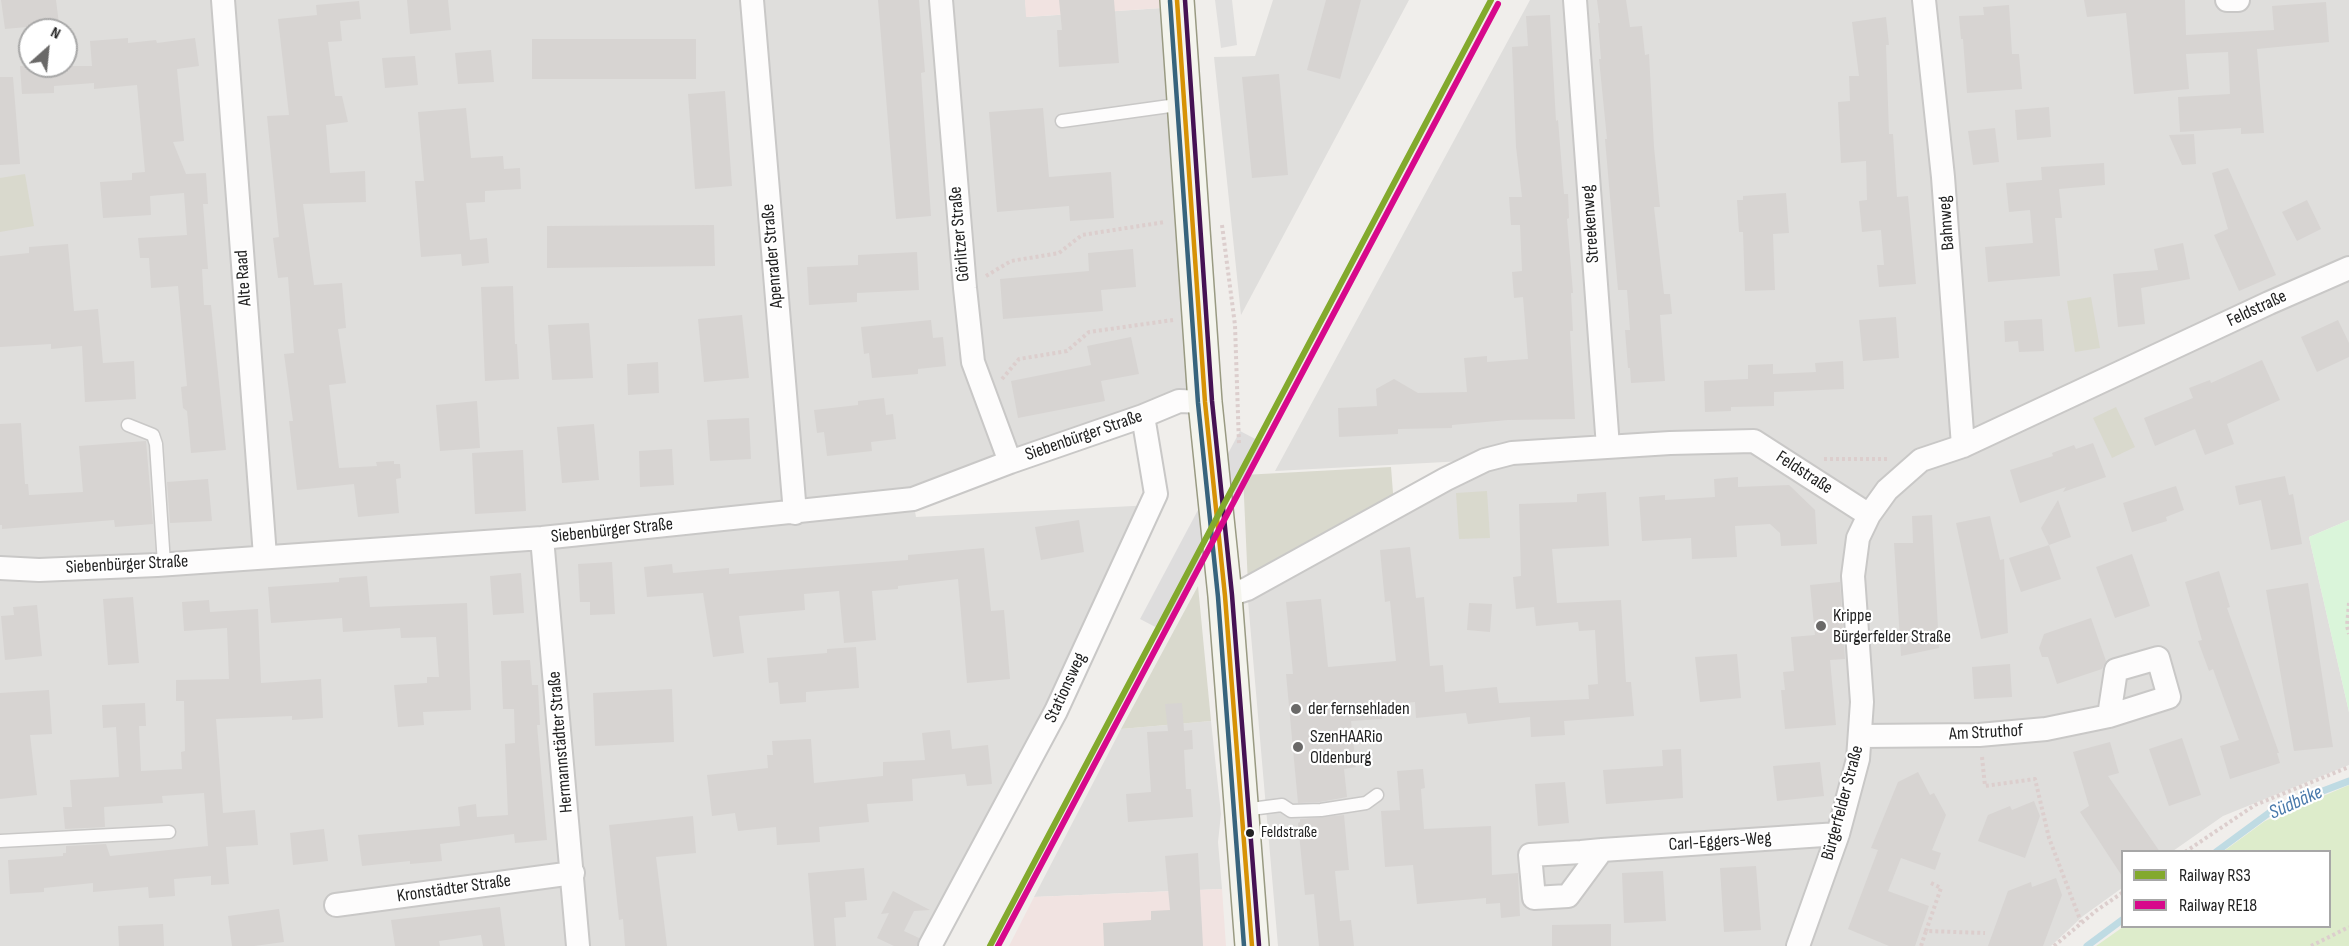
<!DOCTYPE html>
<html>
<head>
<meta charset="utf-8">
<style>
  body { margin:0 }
  #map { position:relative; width:2349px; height:946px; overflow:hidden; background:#f0eeeb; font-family:"Sofia Sans Condensed",sans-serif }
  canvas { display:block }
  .legend { position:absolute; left:2121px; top:850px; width:210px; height:78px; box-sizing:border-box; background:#fff; border:2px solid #a7a7a7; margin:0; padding:8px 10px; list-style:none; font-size:18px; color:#222 }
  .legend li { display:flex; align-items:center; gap:12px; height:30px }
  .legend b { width:30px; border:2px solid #a7a7a7 }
  .north { position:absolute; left:18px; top:18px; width:60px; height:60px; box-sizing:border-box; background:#fff; border:2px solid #a7a7a7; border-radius:50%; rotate:27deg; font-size:16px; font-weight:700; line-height:24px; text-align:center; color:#222 }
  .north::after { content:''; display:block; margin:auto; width:21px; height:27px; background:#6a6968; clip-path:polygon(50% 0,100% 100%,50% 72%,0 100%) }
</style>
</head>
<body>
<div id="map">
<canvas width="2349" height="946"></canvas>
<ul class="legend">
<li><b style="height:8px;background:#83a92d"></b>Railway RS3</li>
<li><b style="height:8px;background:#d7098b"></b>Railway RE18</li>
</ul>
<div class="north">N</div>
</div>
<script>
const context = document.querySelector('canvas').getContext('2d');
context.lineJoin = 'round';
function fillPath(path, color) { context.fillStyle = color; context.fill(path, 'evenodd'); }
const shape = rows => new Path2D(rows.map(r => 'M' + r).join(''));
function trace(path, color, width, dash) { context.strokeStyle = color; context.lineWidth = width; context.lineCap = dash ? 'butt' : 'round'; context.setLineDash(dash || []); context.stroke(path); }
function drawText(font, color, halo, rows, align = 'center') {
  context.font = font + ' "Sofia Sans Condensed",sans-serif'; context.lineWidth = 4.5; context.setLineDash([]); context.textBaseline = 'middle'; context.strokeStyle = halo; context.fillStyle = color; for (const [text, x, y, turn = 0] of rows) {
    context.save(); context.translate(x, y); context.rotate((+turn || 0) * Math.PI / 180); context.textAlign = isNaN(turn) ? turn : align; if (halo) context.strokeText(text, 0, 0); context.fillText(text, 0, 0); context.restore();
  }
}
fillPath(shape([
  [0,0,1025,0,1027,17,1177,7,1205,402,913,500,916,517,1153,505,939,946,0,946],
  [30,30,66,30,66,66,30,66],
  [1273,0,1409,0,1241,315,1214,57,1255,56],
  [1530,0,2349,0,2349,520,2309,537,2349,712,2349,765,2223,816,2173,851,2122,852,2122,888,2083,916,2051,946,1278,946,1247,589,1483,460,1275,471],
  [1211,721,1221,814,1218,842,1222,889,1034,897,1121,729]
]), '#dfdedc');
fillPath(shape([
  [1025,0,1177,0,1177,7,1026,17],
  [1222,889,1226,946,1009,946,1034,897]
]), '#f1e3e1');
fillPath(shape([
  [25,174,34,226,0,232,0,178],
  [2091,297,2100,348,2075,352,2067,301],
  [2116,407,2135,447,2112,458,2093,418],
  [1391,467,1394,506,1248,585,1243,475],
  [1487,491,1490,538,1459,539,1456,493],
  [1198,586,1211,721,1121,729]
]), '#d9d9cd');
fillPath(shape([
  [2349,785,2349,946,2096,946,2123,927,2330,926,2330,852,2224,851,2265,821]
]), '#ddeccb');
fillPath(shape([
  [2349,520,2349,712,2309,537]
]), '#daf5da');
fillPath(shape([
  [1215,0,1232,0,1237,45,1221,48]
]), '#e0dfde');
fillPath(shape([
  [1240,431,1265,444,1165,632,1140,619]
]), '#dedddd');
trace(shape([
  [2216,852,2273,810,2349,781],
  [2087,946,2122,920]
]), '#bfdbe3', 7);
fillPath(shape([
  [1,0,56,0,59,24,5,29],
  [407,0,448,0,451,30,410,34],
  [878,0,919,0,925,72,921,73,931,216,896,219],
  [1059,0,1114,0,1119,63,1059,67,1057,30,1062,30],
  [1326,0,1361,0,1340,79,1307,70],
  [1597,0,1626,0,1630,27,1642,26,1645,55,1649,54,1654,147,1660,207,1654,207,1664,294,1670,294,1672,314,1660,315,1665,381,1631,383,1630,368,1628,368,1625,330,1630,330,1627,290,1618,290,1605,139,1607,139,1599,59,1601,59,1598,23,1600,23],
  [2084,0,2185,0,2186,35,2274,30,2272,6,2326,2,2329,42,2257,49,2264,133,2241,134,2241,128,2180,132,2178,97,2230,94,2228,52,2186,54,2189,89,2134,94,2126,13,2087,17],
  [359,1,361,19,340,21,342,41,328,42,335,96,342,96,348,122,326,125,330,173,365,171,366,202,303,204,314,285,342,283,346,328,338,329,346,383,329,385,339,468,377,466,376,462,394,461,394,464,400,464,401,478,396,479,399,513,358,517,354,484,297,490,289,421,293,421,284,354,294,353,288,277,278,278,273,238,279,237,267,116,289,115,278,19,317,15,316,5],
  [2009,5,2012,54,2019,54,2022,89,1967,93,1963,39,1961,39,1959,16,1984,15,1983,7],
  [1550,15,1556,121,1558,120,1564,194,1568,194,1569,218,1567,219,1573,293,1571,293,1573,331,1570,331,1575,419,1508,420,1452,425,1452,428,1398,429,1398,434,1339,437,1338,408,1377,406,1376,389,1394,379,1418,393,1467,392,1464,358,1487,356,1487,362,1528,359,1523,297,1514,298,1512,272,1522,271,1520,225,1511,225,1509,197,1522,197,1516,147,1512,47,1528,46,1526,16],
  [1886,17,1889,45,1886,45,1889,134,1893,134,1897,197,1908,196,1916,284,1879,287,1877,265,1884,265,1881,230,1862,232,1859,201,1867,200,1866,161,1841,163,1838,102,1850,101,1849,76,1859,76,1852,22],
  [128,38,128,43,156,40,157,43,195,38,199,66,177,69,184,141,173,142,186,174,206,173,208,204,203,204,208,269,202,269,204,305,211,305,226,450,191,453,187,411,183,408,181,387,187,386,178,286,151,288,149,258,140,258,138,238,187,235,184,193,150,196,151,215,103,218,100,182,132,180,132,173,145,172,137,85,94,89,94,83,54,86,54,93,22,94,20,66,92,66,90,41],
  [532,39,696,39,696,79,532,79],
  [491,50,494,82,458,84,455,53],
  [415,56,418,85,385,88,382,58],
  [1279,74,1288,175,1252,178,1242,77],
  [0,77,13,77,20,164,0,165],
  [725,91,732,186,695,189,688,94],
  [2049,107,2051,137,2017,140,2015,110],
  [466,108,471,158,503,156,504,169,520,168,521,189,485,191,485,202,466,203,470,240,487,238,489,263,462,266,461,254,421,257,415,181,424,181,418,112],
  [1043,108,1049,177,1111,172,1114,218,1070,221,1069,206,997,212,989,112],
  [1995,128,1999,162,1973,165,1968,131],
  [2194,134,2196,164,2182,165,2169,135],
  [2104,163,2105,185,2059,189,2062,218,2055,218,2060,276,1988,282,1985,247,2033,243,2030,210,2009,212,2006,183,2042,180,2041,167],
  [2228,168,2276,275,2239,291,2214,235,2228,229,2212,173],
  [1786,193,1789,233,1773,234,1775,290,1745,291,1743,232,1739,232,1737,200,1743,200,1743,196],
  [2307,200,2321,229,2297,241,2282,212],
  [714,225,715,266,547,268,547,226],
  [2183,243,2190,279,2141,288,2145,324,2118,327,2113,274,2158,270,2154,249],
  [68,244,74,311,98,309,103,363,134,361,136,399,85,402,82,346,51,349,51,344,0,347,0,256,29,253,29,247],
  [1133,249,1136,287,1101,290,1103,311,1003,319,1000,279,1089,271,1088,253],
  [917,252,919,290,857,293,857,302,809,305,807,267,858,265,858,255],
  [513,286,515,344,517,344,519,379,485,381,481,287],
  [742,315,749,378,704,382,698,319],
  [1896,317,1899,358,1863,361,1859,320],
  [2042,319,2044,351,2019,352,2018,341,2005,342,2004,321],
  [931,320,933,338,943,337,946,366,918,369,918,374,872,378,869,353,864,354,861,327],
  [2338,320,2349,343,2349,357,2317,372,2301,337],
  [589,323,593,378,552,380,548,325],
  [1131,337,1139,374,1101,381,1105,401,1018,418,1011,381,1091,365,1087,346],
  [2262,360,2280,400,2227,424,2234,444,2205,455,2195,429,2155,446,2144,418,2193,398,2189,388,2210,380,2211,383],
  [1843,361,1844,389,1774,392,1774,406,1731,407,1731,411,1705,412,1704,381,1748,379,1748,365,1773,364,1773,374,1816,372,1815,363],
  [658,362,659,393,628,395,627,364],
  [884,398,886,415,893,414,896,439,871,442,872,451,827,456,824,432,817,433,814,410,858,405,858,401],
  [477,401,480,448,440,451,436,405],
  [749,418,751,459,710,461,707,420],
  [21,423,25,484,28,484,29,495,83,492,79,446,146,441,153,524,115,527,114,520,2,529,2,525,0,525,0,424],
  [594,424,599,480,562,483,557,427],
  [2093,443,2106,477,2063,492,2066,487,2020,503,2010,470,2053,456,2052,453,2074,445,2076,449],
  [672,449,674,485,640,487,639,451],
  [523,450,526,511,475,514,472,453],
  [2285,476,2289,495,2293,494,2302,544,2271,550,2261,500,2239,505,2235,486],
  [1738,477,1738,487,1789,485,1815,510,1817,544,1781,546,1780,533,1770,524,1735,526,1737,557,1692,559,1691,538,1642,541,1639,497,1665,495,1665,500,1715,497,1714,479],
  [208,479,212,521,170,523,167,482],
  [2176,486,2184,510,2166,517,2167,521,2132,532,2123,503],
  [1606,492,1609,546,1552,549,1557,603,1621,600,1626,682,1631,682,1634,716,1564,721,1565,735,1531,737,1530,717,1468,724,1466,713,1416,718,1415,702,1381,705,1382,719,1351,721,1356,767,1344,769,1347,797,1320,802,1298,803,1286,674,1293,674,1286,602,1321,599,1328,667,1396,661,1390,601,1385,602,1380,550,1410,547,1416,598,1424,597,1430,666,1443,665,1445,692,1497,687,1499,703,1589,699,1588,685,1598,684,1595,630,1579,631,1578,622,1536,626,1534,607,1516,609,1513,577,1521,576,1519,504,1577,502,1577,494],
  [2058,500,2071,537,2049,545,2041,528],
  [1932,515,1939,648,1901,656,1894,543,1913,543,1912,516],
  [1990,516,2000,560,2004,559,2008,633,1981,639,1956,523],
  [1079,520,1084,552,1041,560,1035,527],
  [2049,545,2061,579,2021,592,2009,558],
  [984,548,991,611,1004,610,1010,679,967,683,958,579,898,586,898,589,872,591,876,640,844,643,839,591,804,594,805,610,739,616,744,653,713,657,703,593,647,597,644,567,672,564,673,573,729,568,729,574,908,560,908,555],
  [2132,554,2150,606,2115,618,2096,567],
  [612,562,615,614,590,615,590,602,580,602,578,564],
  [2219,571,2230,607,2227,608,2279,753,2277,753,2280,763,2230,779,2220,746,2239,740,2213,669,2209,671,2198,641,2202,640,2185,582],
  [521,573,524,613,493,615,490,576],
  [367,576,370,607,467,603,471,710,423,712,424,725,398,727,394,685,427,683,427,677,439,677,436,637,401,638,400,628,343,632,342,618,271,623,268,587,339,582,339,578],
  [1840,582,1845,659,1830,660,1836,725,1785,729,1781,690,1785,690,1783,672,1794,671,1791,637,1815,635,1810,585],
  [2308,583,2333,747,2294,751,2266,590],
  [133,597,139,663,108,665,103,599],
  [209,600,210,612,258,609,261,683,321,679,323,718,292,720,292,716,216,719,223,813,255,810,258,845,226,847,229,884,211,885,211,876,174,879,175,896,149,898,148,887,93,892,93,883,44,888,44,892,10,894,8,860,63,856,63,853,66,853,66,846,106,844,110,856,208,846,204,793,162,796,163,803,104,807,105,827,65,829,63,807,72,807,70,780,119,777,116,727,103,728,102,705,145,703,146,726,139,726,141,771,182,769,181,752,185,751,184,701,176,701,176,680,229,679,227,628,184,631,182,602],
  [1469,603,1492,604,1490,632,1467,630],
  [37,605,42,656,5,660,1,616,14,615,13,607],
  [2091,618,2106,661,2102,669,2057,684,2048,657,2042,657,2039,648,2044,634],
  [856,647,859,688,806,692,806,702,780,704,778,682,769,683,767,658,827,653,827,649],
  [1737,654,1741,698,1700,702,1695,657],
  [530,660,532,685,538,685,540,725,537,725,547,840,515,843,514,834,440,844,442,861,410,864,410,861,362,866,358,835,460,826,458,807,476,804,477,817,508,815,505,744,515,743,514,709,503,709,501,661],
  [2010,664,2012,697,1974,699,1972,667],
  [672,689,674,742,595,746,593,693],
  [49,690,52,734,30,735,37,795,0,799,0,693],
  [1182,703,1184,731,1192,730,1193,749,1184,750,1186,789,1191,789,1193,817,1128,822,1126,794,1151,792,1147,732,1168,731,1165,704],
  [950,730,952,749,988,745,992,784,967,786,965,774,912,779,913,801,867,804,869,822,819,827,820,842,777,845,776,827,738,831,735,813,712,816,707,775,768,768,767,755,773,755,772,741,811,739,814,783,883,776,883,762,925,760,922,733],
  [2182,738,2201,795,2169,806,2149,749],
  [2110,742,2119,773,2108,776,2160,852,2122,852,2122,876,2080,812,2089,806,2073,752],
  [1681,749,1683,798,1606,804,1603,770,1663,766,1662,750],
  [1820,762,1824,796,1777,801,1773,766],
  [1423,769,1425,788,1421,789,1424,829,1491,826,1492,875,1518,873,1520,916,1501,918,1500,903,1486,904,1486,898,1417,904,1413,865,1385,867,1381,811,1400,810,1397,771],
  [1918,772,1930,795,1934,793,1946,815,1932,850,1941,853,1935,870,1901,858,1888,891,1929,906,1915,946,1889,946,1848,929,1878,850,1871,848,1898,782],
  [1565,782,1569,823,1538,826,1535,784],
  [2034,801,2040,816,2025,858,1978,841,1988,815,2010,806,2012,810],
  [1344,815,1349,870,1335,871,1340,921,1351,920,1354,946,1319,946,1314,894,1305,895,1298,823,1300,822,1300,819],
  [693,816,696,853,656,857,667,946,625,946,623,919,619,920,609,825],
  [324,829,328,861,293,865,290,833],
  [1198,853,1203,946,1104,946,1103,923,1151,920,1151,911,1170,910,1165,856],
  [1756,866,1761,930,1724,932,1720,868],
  [864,868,867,900,845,902,846,917,834,918,836,946,814,946,808,873],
  [1663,871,1666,921,1624,923,1622,873],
  [2056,878,2062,895,2043,946,1988,946,2008,891,2031,882,2032,887],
  [893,891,930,910,914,911,904,931,919,938,917,946,894,946,877,938,889,913,881,914],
  [500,907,505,946,483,946,481,935,439,941,440,946,395,946,391,920],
  [279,909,284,942,254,946,232,946,228,916],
  [163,924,164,946,119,946,118,926],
  [1611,924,1611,946,1552,946,1552,925]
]), '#d7d4d2');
const lane = shape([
  [1062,121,1184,104],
  [128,425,153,435,156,444,164,564],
  [1243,810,1282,805,1291,811,1321,810,1366,803,1377,795],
  [0,841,169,832]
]);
const street = shape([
  [223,0,265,556],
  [752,0,795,513],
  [941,0,965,288,973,362,1010,462],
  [1575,0,1608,447],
  [1924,0,1943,177,1963,446],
  [2227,0,2238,0],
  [542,538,578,946],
  [0,568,39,570,157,565,542,538,913,499,1010,462,1143,416,1179,401,1205,402],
  [1225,596,1247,589,1446,479,1485,460,1512,453,1670,443,1754,441,1869,515],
  [1861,736,1979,735,2046,729,2109,716,2169,697,2158,658,2116,670,2109,716],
  [1602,850,1568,896,1534,898,1530,855,1581,852,1602,850,1838,834],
  [336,905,573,873],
  [930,946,1056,711,1156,494,1143,416],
  [1798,946,1838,834,1858,759,1862,702,1853,576,1858,538,1869,515,1887,490,1921,460,1963,446,2269,303,2349,268]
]);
const secondary = shape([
  [1177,0,1205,402,1225,596,1252,946]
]);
trace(lane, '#c9c8c7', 15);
trace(street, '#c9c8c7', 26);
trace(secondary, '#999a82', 36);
trace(shape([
  [1222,225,1235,325,1239,445],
  [986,276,1011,261,1059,253,1082,235,1165,222],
  [1002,379,1019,359,1067,351,1089,332,1173,320],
  [1824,459,1888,459],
  [2349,603,2347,626,2349,634],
  [1982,757,1985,786,2035,779,2049,838,2081,922],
  [2185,852,2255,805,2349,767],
  [1931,883,1941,888,1926,931,1985,933],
  [1921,946,1926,931],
  [2054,946,2097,910,2122,893],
  [2311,946,2349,927]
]), '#dccecd', 4, [3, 3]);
trace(lane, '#fdfcfc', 12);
trace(street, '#fdfcfc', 22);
trace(secondary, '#f4f4ed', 33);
trace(shape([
  [1177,0,1205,402,1225,596,1252,946]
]), '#d79205', 4.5);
trace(shape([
  [1170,1,1198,403,1218,597,1244,946]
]), '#38647d', 4.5);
trace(shape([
  [1185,0,1212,401,1232,595,1259,945]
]), '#461254', 4.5);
trace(shape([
  [990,946,1491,0]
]), '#83a92d', 6);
trace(shape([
  [998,946,1498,4]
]), '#d7098b', 6);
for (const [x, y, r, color] of [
  [1821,626,6,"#6a6968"],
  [1296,709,6,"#6a6968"],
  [1298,747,6,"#6a6968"],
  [1250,833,5,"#222"]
]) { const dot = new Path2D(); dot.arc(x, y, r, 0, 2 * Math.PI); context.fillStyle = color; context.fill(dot); trace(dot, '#fff', 2); }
drawText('16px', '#222', '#fff', [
  ["Feldstraße",1261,833]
], 'left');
drawText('18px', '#222', '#fff', [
  ["Bahnweg",1947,223,-94],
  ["Streekenweg",1591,224,-94],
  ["Görlitzer Straße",960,234,-95],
  ["Apenrader Straße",773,256,-95],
  ["Alte Raad",244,278,-94],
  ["Feldstraße",2257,309,-25],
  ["Siebenbürger Straße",1084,436,-19],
  ["Feldstraße",1804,473,33],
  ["Siebenbürger Straße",612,531,-6],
  ["Siebenbürger Straße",127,565,-3],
  ["Stationsweg",1066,688,-65],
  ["Am Struthof",1986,733,-3],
  ["Hermannstädter Straße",561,742,-95],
  ["Bürgerfelder Straße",1843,803,-75],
  ["Carl-Eggers-Weg",1720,842,-4],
  ["Kronstädter Straße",454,889,-8]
]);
drawText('18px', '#222', '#fff', [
  ["Krippe",1833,616],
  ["Bürgerfelder Straße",1833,637],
  ["der fernsehladen",1308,709],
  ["SzenHAARio",1310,737],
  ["Oldenburg",1310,758]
], 'left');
drawText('italic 20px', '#4a7aab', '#fff', [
  ["Südbäke",2296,803,-24]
]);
</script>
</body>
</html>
